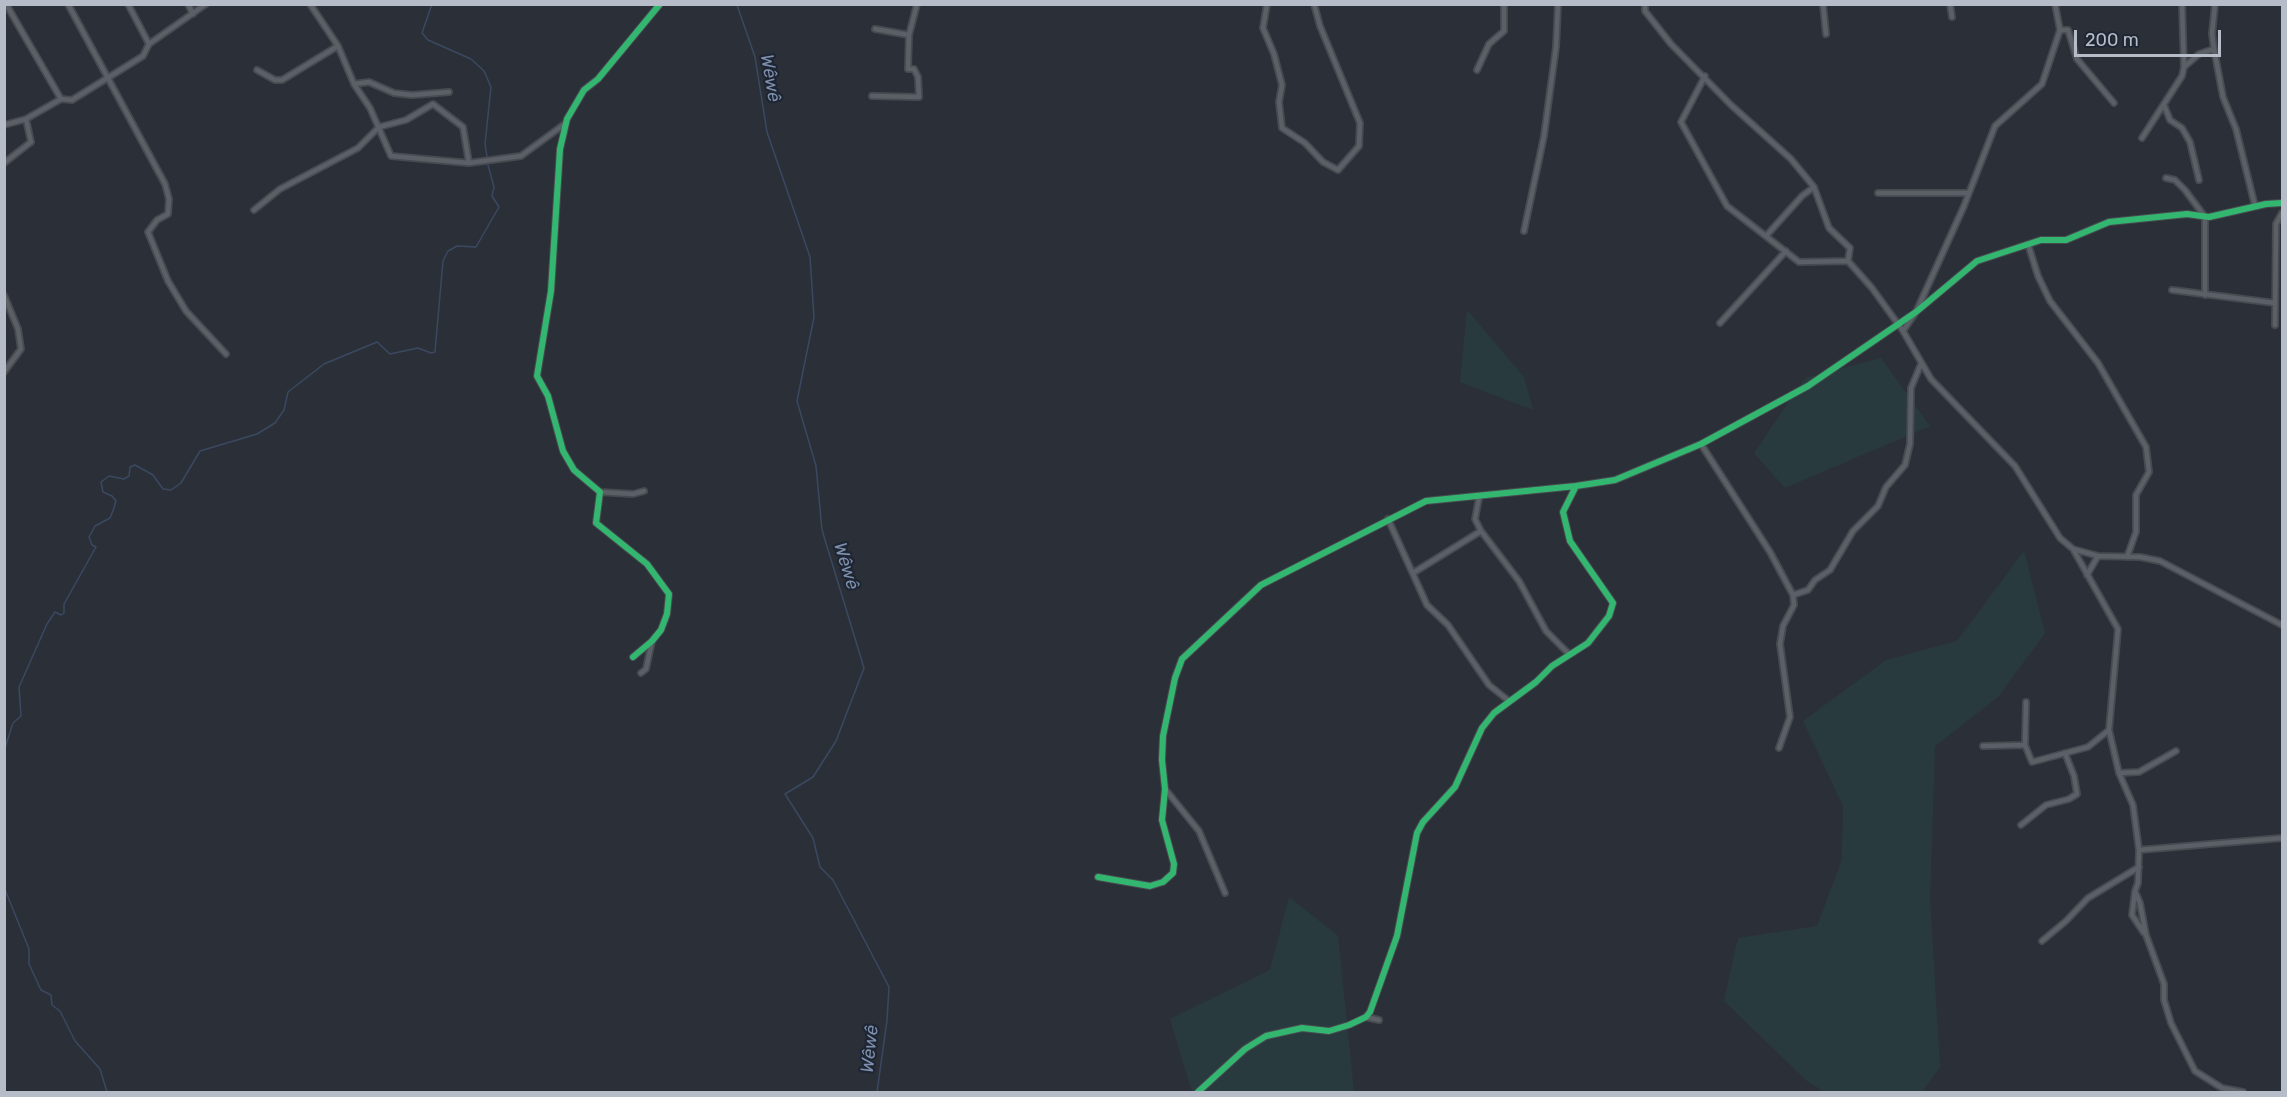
<!DOCTYPE html>
<html>
<head>
<meta charset="utf-8">
<style>
  body { margin:0 }
  #map { position:relative; width:2287px; height:1097px; overflow:hidden; background:#2b3038; font-family:Rubik,sans-serif }
  canvas { display:block }
  .frame { position:absolute; inset:0; border:6px solid #b6bcc8; pointer-events:none }
  .scale { position:absolute; left:2074px; top:30px; width:147px; height:27px; box-sizing:border-box; border:3px solid #b6bcc8; border-top:0; padding-left:8px; font-size:18px; line-height:21px; white-space:nowrap; color:#b6bcc8; -webkit-text-stroke:4px #1f2633; paint-order:stroke }
</style>
</head>
<body>
<div id="map">
<canvas width="2287" height="1097"></canvas>
<div class="frame"></div>
<div class="scale">200 m</div>
</div>
<script>
const context = document.querySelector('canvas').getContext('2d');
context.lineJoin = 'round';
function fillPath(path, color) { context.fillStyle = color; context.fill(path, 'evenodd'); }
const shape = rows => new Path2D(rows.map(r => 'M' + r).join(''));
function trace(path, color, width, dash) { context.strokeStyle = color; context.lineWidth = width; context.lineCap = dash ? 'butt' : 'round'; context.setLineDash(dash || []); context.stroke(path); }
function drawText(font, color, halo, rows, align = 'center') {
  context.font = font + ' Rubik,sans-serif'; context.lineWidth = 4.5; context.setLineDash([]); context.textBaseline = 'middle'; context.strokeStyle = halo; context.fillStyle = color; for (const [text, x, y, turn = 0] of rows) {
    context.save(); context.translate(x, y); context.rotate((+turn || 0) * Math.PI / 180); context.textAlign = isNaN(turn) ? turn : align; if (halo) context.strokeText(text, 0, 0); context.fillText(text, 0, 0); context.restore();
  }
}
fillPath(shape([
  [1467,310,1524,377,1533,410,1460,382],
  [1881,358,1930,426,1785,488,1754,453,1805,378],
  [2024,551,2045,633,1998,697,1935,746,1930,899,1940,1067,1922,1092,1825,1092,1807,1081,1724,1001,1738,938,1817,926,1842,860,1843,806,1803,721,1886,660,1957,641],
  [1289,897,1338,936,1354,1092,1192,1092,1170,1019,1270,970]
]), '#293a3e');
trace(shape([
  [432,4,422,33,428,40,471,59,484,71,491,87,485,144,487,157],
  [737,5,755,57,767,132,810,257,814,317,797,401,816,466,822,530,864,668,836,741,813,777,785,794,813,838,820,867,833,880,889,987,887,1020,877,1092],
  [4,751,13,723,21,716,19,687,47,624,55,612,61,615,64,613,64,604,96,547,92,545,89,537,95,526,110,518,114,508,116,501,112,496,103,492,101,482,109,476,124,479,129,476,130,467,135,465,153,475,163,489,171,490,181,483,200,451,257,434,275,423,284,410,288,392,324,364,377,342,390,354,418,348,431,353,435,352,443,261,448,251,457,246,476,247,499,207,492,196,494,187,488,165],
  [4,887,29,949,29,964,41,990,51,995,52,1005,60,1011,75,1041,100,1069,107,1092]
]), '#3a4961', 1.5);
const street = shape([
  [6,4,61,99],
  [68,4,165,184,169,199,168,214,157,220,148,232,168,281,186,311,226,354],
  [188,4,193,14],
  [310,4,338,46,354,84,370,108,391,156,469,163,521,156,566,123],
  [1267,4,1263,28,1274,54,1282,85,1279,102,1282,128,1305,143,1323,162,1338,170,1359,146,1360,123,1320,26,1314,4],
  [1645,4,1645,11,1671,44,1731,105,1791,159,1814,187,1829,228,1850,248,1848,261],
  [1823,4,1826,34],
  [1950,4,1952,17],
  [2055,4,2060,30,2042,84,1995,126,1964,206,1916,312,1903,331,1931,379,2015,466,2060,538,2073,549,2098,556,2140,557,2160,561,2282,625],
  [2215,4,2212,34,2214,49,2223,97,2236,129,2255,206],
  [875,29,909,35],
  [2060,30,2068,30,2077,59,2114,103],
  [149,44,206,4],
  [2184,67,2199,54,2214,49],
  [257,70,275,80,282,80,338,46],
  [1477,70,1489,44,1504,31,1504,4],
  [1705,76,1681,122,1727,206,1799,262,1848,261,1872,288,1903,331],
  [354,84,369,82,394,93,412,95,449,92],
  [872,96,919,97,918,77,914,69,908,69,909,35,917,4],
  [2164,105,2170,120,2182,128,2190,142,2199,180],
  [4,125,26,119],
  [2142,138,2182,76,2184,67,2182,4],
  [4,163,31,142,26,119,61,99,72,100,143,56,149,44,128,4],
  [2166,178,2175,180,2185,190,2205,217,2205,295],
  [1878,193,1969,193],
  [254,210,280,189,358,148,379,127,406,120,433,104,463,127,469,163],
  [1524,231,1544,136,1556,47,1558,4],
  [1766,236,1802,196,1814,187],
  [2028,244,2038,276,2050,301,2098,363,2146,447,2149,472,2136,495,2136,532,2127,557],
  [2172,290,2275,303],
  [4,295,18,329,21,349,4,372],
  [1720,323,1786,251],
  [2275,325,2276,224,2282,213],
  [1701,444,1770,552,1793,595,1794,605,1783,626,1780,644,1790,717,1779,748],
  [600,492,633,494,644,491],
  [1479,498,1475,519,1481,531,1519,581,1546,631,1569,654],
  [1388,519,1427,605,1448,625,1489,685,1509,701],
  [2073,549,2118,629,2109,730,2119,773,2133,805,2139,850,2138,883,2135,891,2140,903,2146,935,2164,984,2164,1000,2171,1023,2195,1071,2222,1088,2243,1092],
  [1413,573,1481,531],
  [2087,575,2098,556],
  [1793,595,1808,590,1815,580,1830,570,1853,531,1878,506,1886,487,1905,465,1910,444,1911,388,1921,364],
  [633,657,652,641,661,630,667,614,669,594,647,564,596,523,600,492,574,470,563,451,548,396,537,376,551,291,560,149,567,119,584,90,598,79,660,4],
  [641,673,646,669,652,641],
  [2026,702,2025,745,2032,762,2088,747,2109,730],
  [1983,746,2025,745],
  [2119,773,2139,772,2176,751],
  [1165,789,1199,831,1225,893],
  [2021,825,2046,805,2069,799,2077,794,2074,776,2065,753],
  [2139,850,2282,838],
  [1098,877,1150,886,1163,882,1173,873,1174,864,1162,820,1165,789,1162,760,1163,736,1175,678,1182,659,1261,585,1426,501,1576,486],
  [2135,891,2132,915,2144,933],
  [2042,941,2066,921,2088,898,2139,867],
  [1366,1017,1379,1020],
  [1198,1092,1245,1049,1266,1036,1302,1028,1329,1031,1349,1025,1366,1017,1370,1012,1397,936,1417,833,1423,822,1455,787,1482,728,1494,713,1536,682,1552,666,1588,643,1609,616,1613,603,1570,541,1563,512,1576,486,1615,480,1701,444,1808,386,1916,312,1977,261,2041,240,2066,240,2109,222,2187,214,2209,217,2266,204,2282,203]
]);
trace(street, '#474b51', 8);
trace(street, '#5b5f66', 4.5);
trace(shape([
  [633,657,652,641,661,630,667,614,669,594,647,564,596,523,600,492,574,470,563,451,548,396,537,376,551,291,560,149,567,119,584,90,598,79,660,4],
  [1098,877,1150,886,1163,882,1173,873,1174,864,1162,820,1165,789,1162,760,1163,736,1175,678,1182,659,1261,585,1426,501,1576,486],
  [1198,1092,1245,1049,1266,1036,1302,1028,1329,1031,1349,1025,1366,1017,1370,1012,1397,936,1417,833,1423,822,1455,787,1482,728,1494,713,1536,682,1552,666,1588,643,1609,616,1613,603,1570,541,1563,512,1576,486,1615,480,1701,444,1808,386,1916,312,1977,261,2041,240,2066,240,2109,222,2187,214,2209,217,2266,204,2282,203]
]), '#33b770', 6);
drawText('italic 18px', '#7f90ae', '#1f2633', [
  ["Wêwê",770,78,80],
  ["Wêwê",846,566,73],
  ["Wêwê",870,1049,-84]
]);
</script>
</body>
</html>
